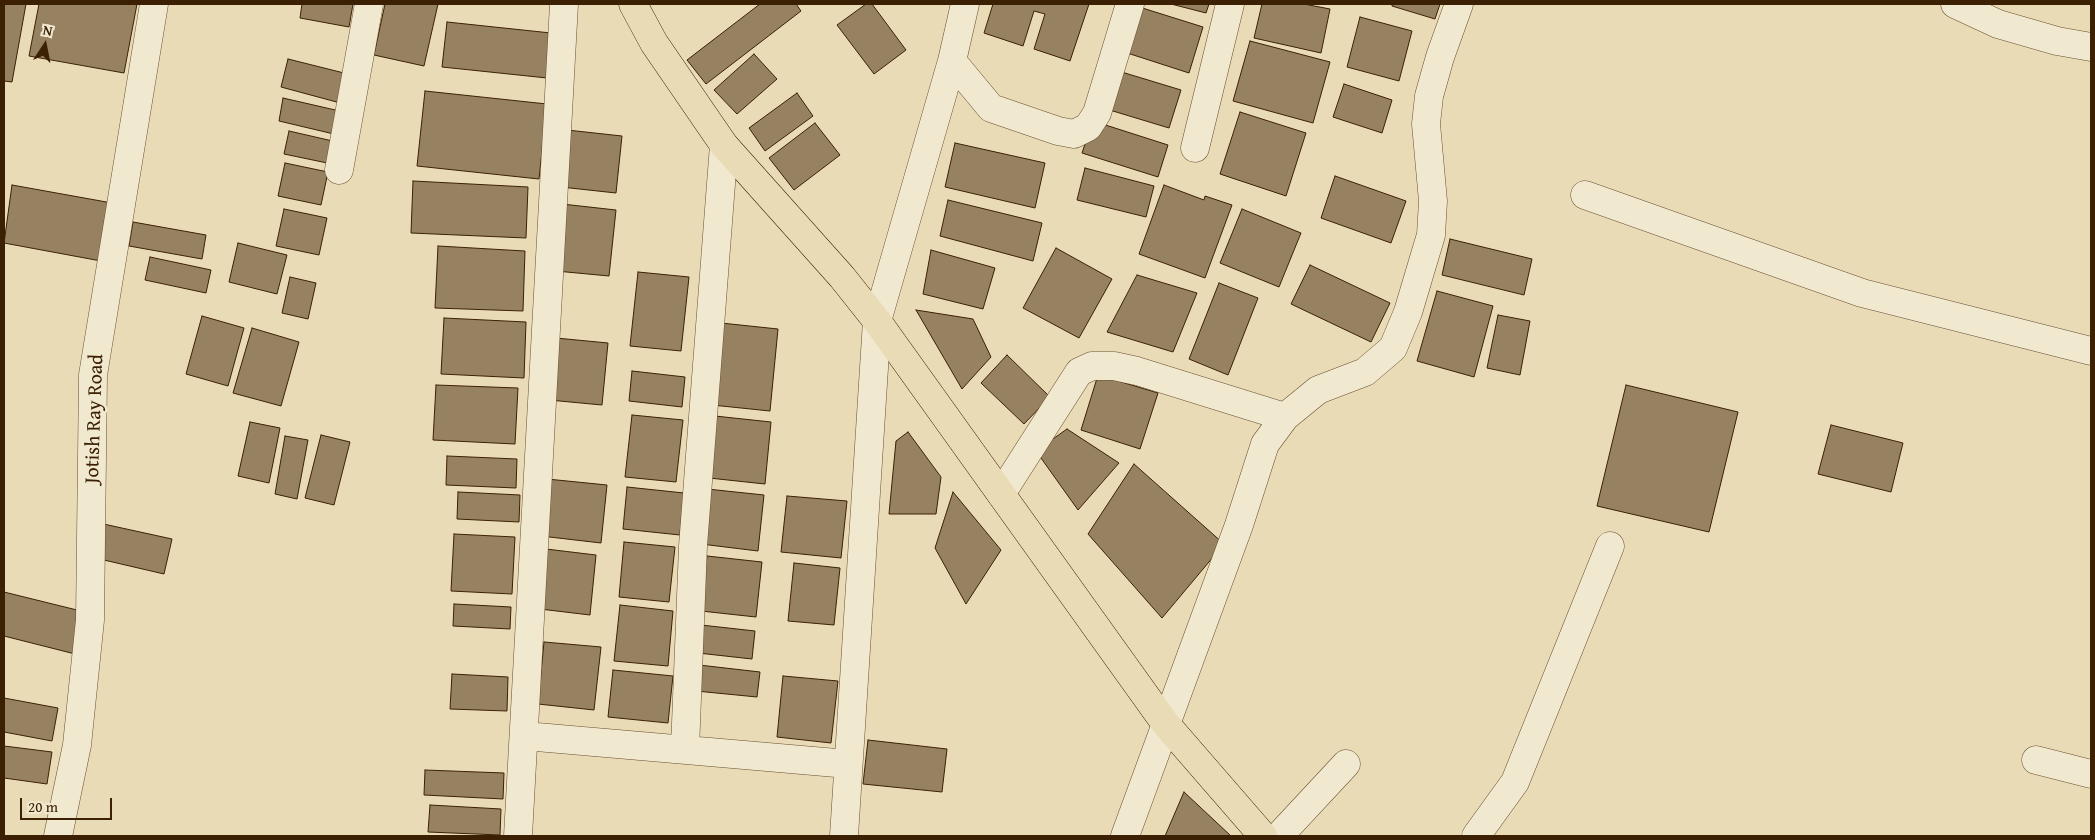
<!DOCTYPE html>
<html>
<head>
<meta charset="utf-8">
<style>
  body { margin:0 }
  #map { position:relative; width:2095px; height:840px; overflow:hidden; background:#eadbb7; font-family:"Gentium Book Plus",serif }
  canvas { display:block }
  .frame { position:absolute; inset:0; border:5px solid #3c2003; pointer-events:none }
  .north { position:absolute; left:20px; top:20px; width:50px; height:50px; -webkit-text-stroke:4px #f1e8d0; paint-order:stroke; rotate:11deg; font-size:14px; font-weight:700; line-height:20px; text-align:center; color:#3c2003 }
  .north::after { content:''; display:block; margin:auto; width:18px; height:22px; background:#3c2003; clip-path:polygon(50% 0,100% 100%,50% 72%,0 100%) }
  .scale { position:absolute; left:20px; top:798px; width:92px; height:22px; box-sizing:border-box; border:2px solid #3c2003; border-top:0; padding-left:6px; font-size:15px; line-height:18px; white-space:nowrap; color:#3c2003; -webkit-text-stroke:4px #f1e8d0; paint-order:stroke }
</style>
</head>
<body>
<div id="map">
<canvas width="2095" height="840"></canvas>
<div class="frame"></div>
<div class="north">N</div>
<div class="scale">20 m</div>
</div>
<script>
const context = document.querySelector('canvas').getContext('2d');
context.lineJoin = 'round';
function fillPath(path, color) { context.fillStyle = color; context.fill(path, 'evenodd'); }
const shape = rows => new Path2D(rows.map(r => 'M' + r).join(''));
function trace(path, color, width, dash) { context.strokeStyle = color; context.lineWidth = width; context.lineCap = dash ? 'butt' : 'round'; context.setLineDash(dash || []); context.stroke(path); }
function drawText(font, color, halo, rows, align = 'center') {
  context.font = font + ' "Gentium Book Plus",serif'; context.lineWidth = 5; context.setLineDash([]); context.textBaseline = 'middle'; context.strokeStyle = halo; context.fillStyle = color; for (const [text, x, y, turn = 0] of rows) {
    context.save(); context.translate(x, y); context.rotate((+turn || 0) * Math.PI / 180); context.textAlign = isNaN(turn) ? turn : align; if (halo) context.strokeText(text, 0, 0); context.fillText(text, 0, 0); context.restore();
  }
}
const building = shape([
  [4,4,26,4,12,82,4,81,4,4],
  [39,4,137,4,124,73,29,56,39,4],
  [302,4,353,4,349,27,300,18,302,4],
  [385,4,438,4,424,66,374,55,385,4],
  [760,4,796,4,801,11,706,84,687,60,760,4],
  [866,4,872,4,906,50,874,74,837,25,866,4],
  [993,4,1089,4,1070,61,1034,49,1045,14,1034,11,1023,46,984,33,993,4],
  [1171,4,1209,4,1206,13,1171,4],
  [1262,4,1304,4,1330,9,1321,53,1254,38,1262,4],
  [1392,4,1440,4,1435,19,1392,6,1392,4],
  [1136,6,1203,27,1189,73,1121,51,1136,6],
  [1360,17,1412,31,1399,81,1347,67,1360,17],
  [447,22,551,33,547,78,442,67,447,22],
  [1250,41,1330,62,1313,123,1233,101,1250,41],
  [754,54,777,79,737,114,714,90,754,54],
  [288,59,352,75,344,104,281,87,288,59],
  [1115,70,1181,90,1169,128,1103,108,1115,70],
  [1344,84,1392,100,1382,133,1333,117,1344,84],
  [425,91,547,104,539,179,417,166,425,91],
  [797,93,813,116,765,151,749,128,797,93],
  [283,98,344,112,338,135,279,121,283,98],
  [1240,112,1306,133,1286,196,1220,174,1240,112],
  [1093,121,1168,145,1158,177,1082,153,1093,121],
  [815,123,840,155,794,190,769,158,815,123],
  [567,130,622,136,616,193,561,187,567,130],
  [289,131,337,142,332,164,284,154,289,131],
  [955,143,1045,163,1035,208,945,187,955,143],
  [285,163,328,172,321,205,278,196,285,163],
  [1085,168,1154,186,1146,217,1077,200,1085,168],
  [1335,176,1406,201,1391,243,1321,218,1335,176],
  [413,181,528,187,526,238,411,233,413,181],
  [12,185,112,203,101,261,4,243,12,185],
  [1164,185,1204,200,1205,196,1232,205,1205,278,1139,254,1164,185],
  [948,200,1042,223,1033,261,940,236,948,200],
  [562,204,616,210,609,276,556,271,562,204],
  [284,209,327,218,319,255,276,246,284,209],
  [1242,209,1301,233,1279,287,1220,263,1242,209],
  [133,222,206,235,202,259,129,246,133,222],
  [1450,239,1532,259,1524,295,1442,275,1450,239],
  [238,243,287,255,277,294,229,282,238,243],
  [438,246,525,251,523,311,435,308,438,246],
  [1056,248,1112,279,1079,338,1023,308,1056,248],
  [931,250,995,268,983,309,923,294,931,250],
  [150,257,211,270,206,293,145,280,150,257],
  [1310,265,1390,303,1371,342,1291,304,1310,265],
  [638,272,689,277,681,351,630,346,638,272],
  [1137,275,1197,293,1173,352,1107,332,1137,275],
  [290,277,316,283,308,319,282,313,290,277],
  [1219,283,1258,298,1228,375,1189,359,1219,283],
  [1437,291,1493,306,1474,377,1417,361,1437,291],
  [916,310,973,319,991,357,962,389,916,310],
  [1498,315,1530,321,1520,375,1487,368,1498,315],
  [202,316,244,328,228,386,186,374,202,316],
  [444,318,526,322,524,378,441,374,444,318],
  [721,323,778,329,770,411,712,405,721,323],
  [252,328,299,342,281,406,233,393,252,328],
  [556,338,608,343,602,405,549,400,556,338],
  [1007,355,1050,397,1024,424,981,383,1007,355],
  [632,371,685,377,682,407,629,401,632,371],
  [1098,375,1158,393,1140,449,1081,430,1098,375],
  [436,385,518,388,515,444,433,440,436,385],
  [1626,385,1738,412,1709,532,1597,506,1626,385],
  [632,415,683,420,676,482,625,477,632,415],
  [715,416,771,422,765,484,709,478,715,416],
  [250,422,280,428,269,483,238,476,250,422],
  [1831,425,1903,443,1891,492,1818,474,1831,425],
  [1067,429,1119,463,1078,510,1036,451,1067,429],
  [908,432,941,477,936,514,889,514,896,441,908,432],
  [321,435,350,442,334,505,305,498,321,435],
  [285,436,308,440,297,499,275,494,285,436],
  [447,456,517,459,516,488,446,485,447,456],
  [1134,464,1224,544,1162,618,1088,534,1134,464],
  [547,479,607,485,601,543,541,536,547,479],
  [627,487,684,493,680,535,623,529,627,487],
  [707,489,764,495,758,551,701,544,707,489],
  [458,492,520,495,519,522,457,519,458,492],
  [953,492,1001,550,966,604,935,548,953,492],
  [787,496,847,501,841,558,781,552,787,496],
  [99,523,172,539,164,574,91,557,99,523],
  [454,534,515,537,512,594,451,591,454,534],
  [624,542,675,547,669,602,619,597,624,542],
  [546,549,596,555,590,615,540,609,546,549],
  [707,556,762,562,756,617,701,611,707,556],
  [794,563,840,568,834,625,788,621,794,563],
  [4,592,85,612,75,654,4,636,4,592],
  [454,604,511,607,510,629,453,626,454,604],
  [620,605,673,611,668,666,614,661,620,605],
  [701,625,755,631,752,659,698,653,701,625],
  [544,642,601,647,594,710,538,704,544,642],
  [699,665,760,672,757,697,696,691,699,665],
  [613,670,673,676,668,723,608,717,613,670],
  [452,674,508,677,507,711,450,709,452,674],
  [783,676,838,681,831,743,777,737,783,676],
  [4,698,58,708,52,741,4,732,4,698],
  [868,740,947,749,942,792,863,784,868,740],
  [4,746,52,752,47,784,4,778,4,746],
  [425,770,504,773,503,799,424,795,425,770],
  [1184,792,1231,836,1165,836,1184,792],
  [430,805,501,809,500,835,428,832,430,805]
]);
fillPath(building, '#968161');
trace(building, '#3c2003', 1);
const minor = shape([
  [1955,4,1998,24,2057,41,2091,47],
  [952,61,991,108,1058,131,1074,134,1088,127,1097,113,1130,4],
  [1195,148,1230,4],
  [339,170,369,4],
  [1585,195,1862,293,2091,351],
  [1001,494,1079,372,1092,366,1114,366,1137,371,1285,417],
  [525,736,848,764],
  [685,749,693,546,724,145],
  [2036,760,2091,774],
  [58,836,77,745,90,620,93,375,154,4],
  [518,836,564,4],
  [844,836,877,321,952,61,965,4],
  [1125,836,1239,525,1265,444,1285,417,1318,390,1365,372,1393,348,1408,312,1431,235,1433,201,1426,124,1429,96,1440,57,1459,4],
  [1279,836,1346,764],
  [1476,836,1515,782,1610,546]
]);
const major = shape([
  [633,4,654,43,724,145,842,277,877,321,1165,723,1263,836]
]);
trace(minor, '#684f30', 29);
trace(major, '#3c2003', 29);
trace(minor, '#f1e8d0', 28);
trace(major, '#eadbb7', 28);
drawText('20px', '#3c2003', '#f1e8d0', [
  ["Jotish Ray Road",95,419,-88]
]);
</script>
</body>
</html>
